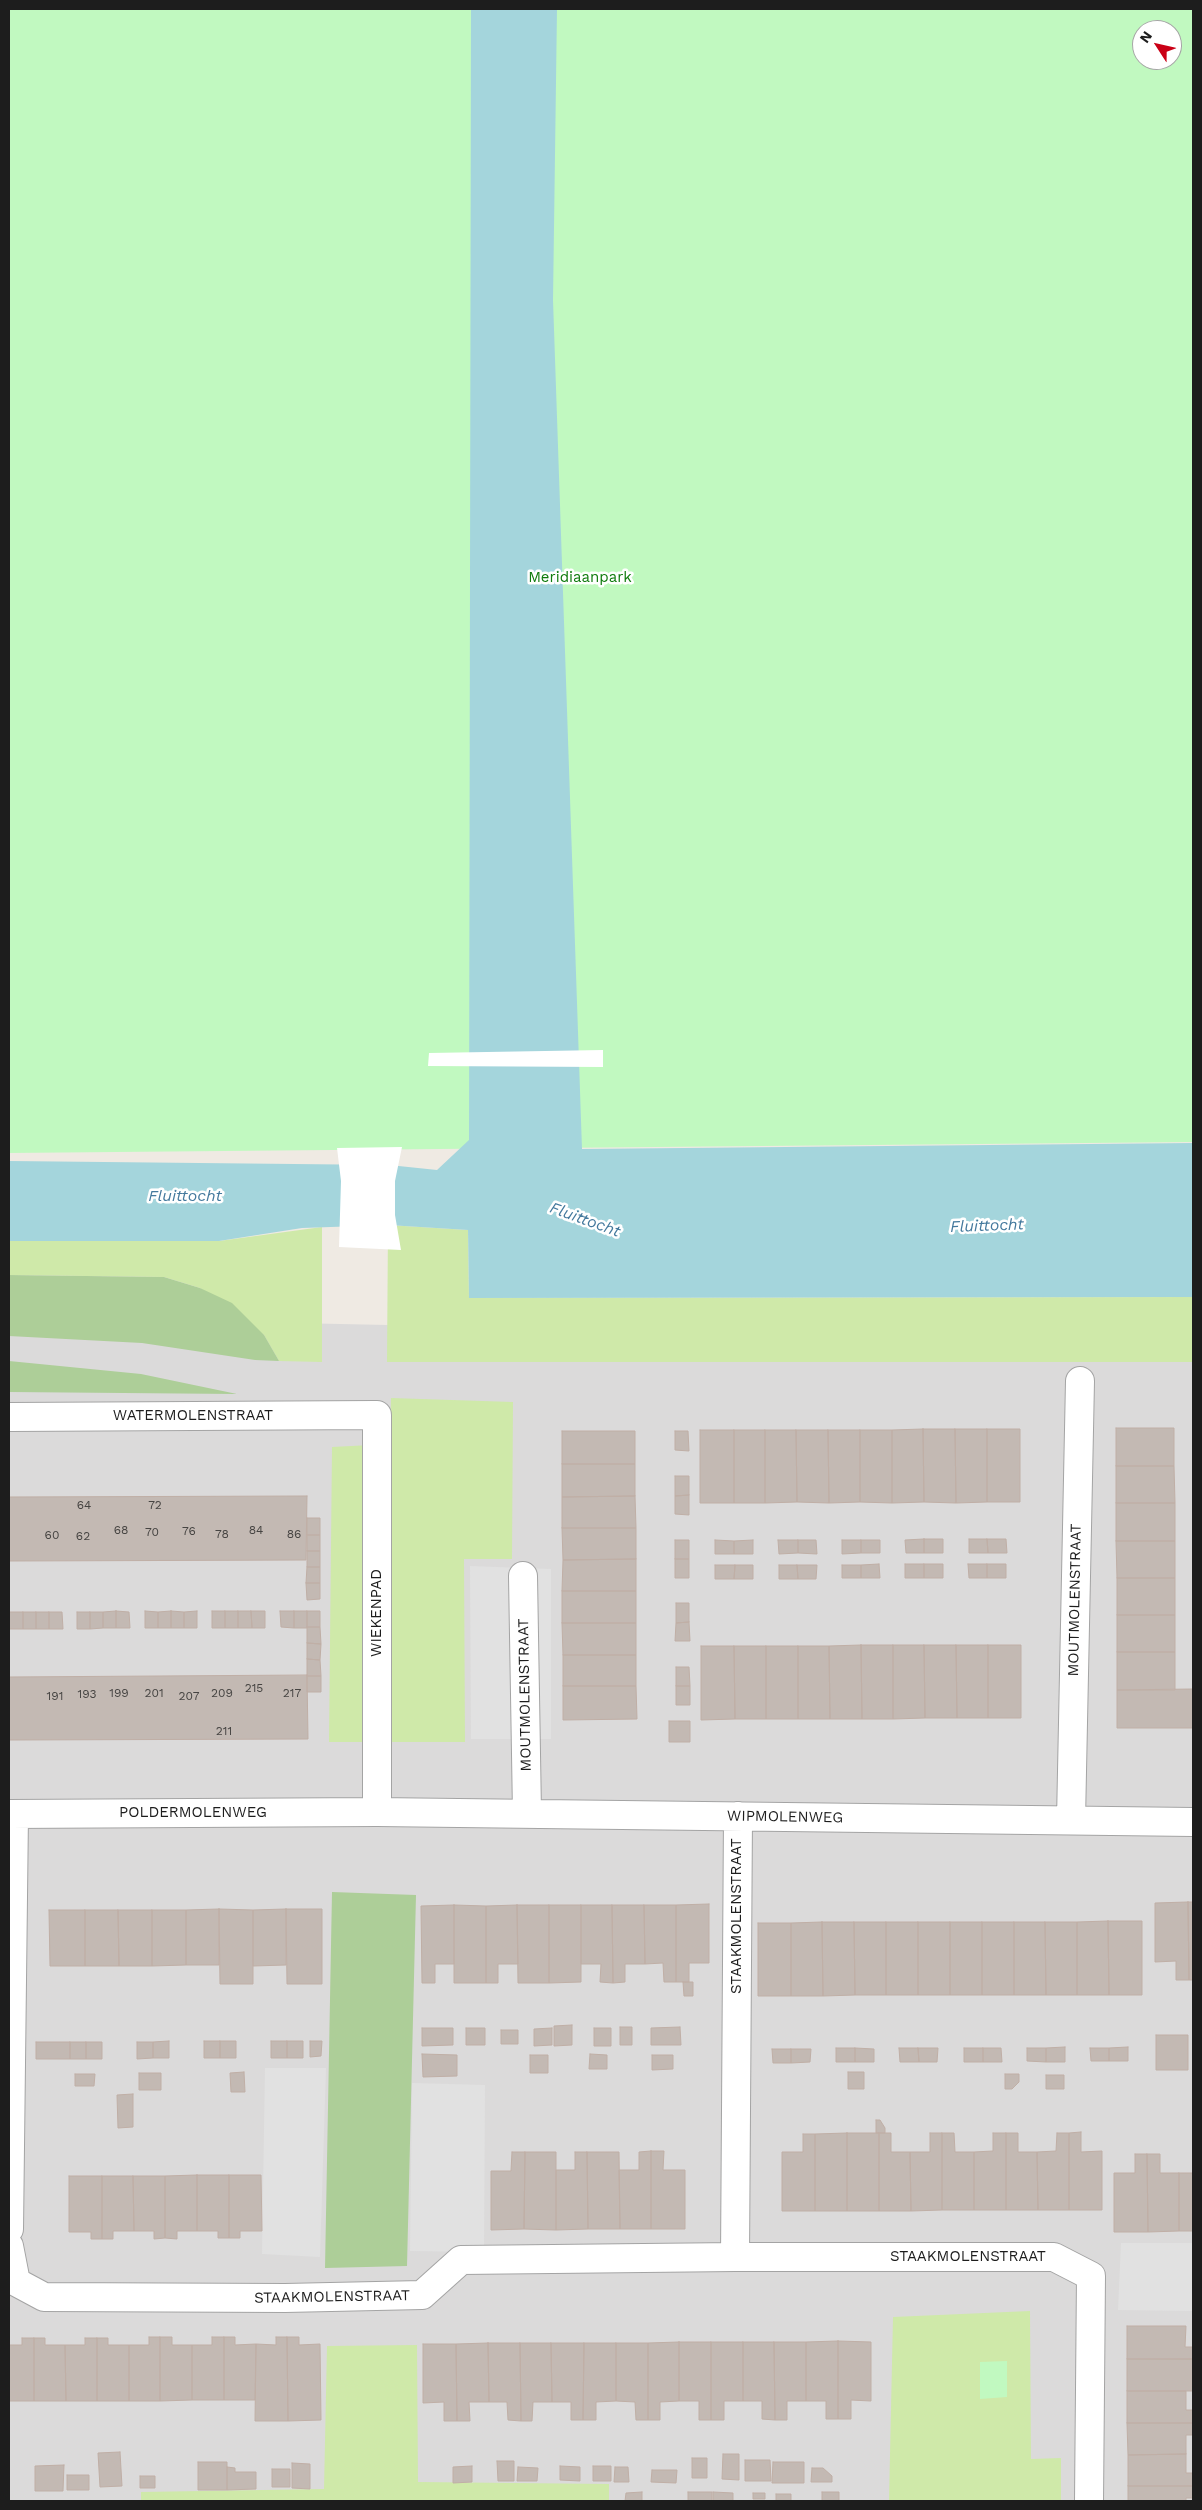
<!DOCTYPE html>
<html>
<head>
<meta charset="utf-8">
<style>
  body { margin:0 }
  #map { position:relative; width:1202px; height:2510px; overflow:hidden; background:#efeae3; font-family:"Work Sans",sans-serif }
  canvas { display:block }
  .frame { position:absolute; inset:0; border:10px solid #1d1d1d; pointer-events:none }
  .north { position:absolute; left:1132px; top:20px; width:50px; height:50px; box-sizing:border-box; background:#fff; border:1px solid #a5a5a5; border-radius:50%; rotate:305deg; font-size:14px; font-weight:700; line-height:20px; text-align:center; color:#1d1d1d }
  .north::after { content:''; display:block; margin:auto; width:18px; height:22px; background:#ca0116; clip-path:polygon(50% 0,100% 100%,50% 72%,0 100%) }
</style>
</head>
<body>
<div id="map">
<canvas width="1202" height="2510"></canvas>
<div class="frame"></div>
<div class="north">N</div>
</div>
<script>
const context = document.querySelector('canvas').getContext('2d');
context.lineJoin = 'round';
function fillPath(path, color) { context.fillStyle = color; context.fill(path, 'evenodd'); }
const shape = rows => new Path2D(rows.map(r => 'M' + r).join(''));
function trace(path, color, width, dash) { context.strokeStyle = color; context.lineWidth = width; context.lineCap = dash ? 'butt' : 'round'; context.setLineDash(dash || []); context.stroke(path); }
function drawText(font, color, halo, rows, align = 'center') {
  context.font = font + ' "Work Sans",sans-serif'; context.lineWidth = 5; context.setLineDash([]); context.textBaseline = 'middle'; context.strokeStyle = halo; context.fillStyle = color; for (const [text, x, y, turn = 0] of rows) {
    context.save(); context.translate(x, y); context.rotate((+turn || 0) * Math.PI / 180); context.textAlign = isNaN(turn) ? turn : align; if (halo) context.strokeText(text, 0, 0); context.fillText(text, 0, 0); context.restore();
  }
}
fillPath(shape([
  [9,1317,1193,1342,1193,2501,9,2501]
]), '#dbdada');
fillPath(shape([
  [388,1225,468,1230,469,1298,1193,1297,1193,1362,387,1362],
  [322,1227,322,1362,279,1361,264,1335,200,1288,164,1277,9,1275,9,1241,219,1241],
  [391,1398,513,1402,512,1559,464,1559,465,1742,329,1742,332,1447,390,1444],
  [1030,2311,1031,2459,1061,2458,1061,2501,889,2501,893,2317],
  [417,2345,418,2482,609,2484,609,2501,141,2501,141,2492,324,2489,327,2346]
]), '#cfe9a9');
fillPath(shape([
  [9,1275,164,1277,200,1288,232,1303,264,1335,279,1361,255,1360,142,1343,9,1336],
  [9,1361,141,1374,237,1394,9,1392],
  [332,1892,416,1895,407,2266,325,2268]
]), '#adce98');
fillPath(shape([
  [9,9,1193,9,1193,1142,9,1153],
  [1142,30,1172,30,1172,60,1142,60],
  [1007,2361,1007,2397,980,2399,980,2362]
]), '#c1f9c0');
fillPath(shape([
  [470,1566,551,1569,551,1739,471,1739],
  [265,2068,326,2068,320,2257,262,2254],
  [412,2083,485,2085,484,2252,410,2251],
  [1121,2243,1193,2243,1193,2311,1118,2310]
]), '#e1e1e1');
fillPath(shape([
  [471,9,557,9,553,300,582,1149,1193,1143,1193,1297,469,1298,468,1230,388,1225,302,1228,219,1241,9,1241,9,1161,389,1165,437,1170,469,1140]
]), '#a4d5dc');
fillPath(shape([
  [603,1050,603,1067,428,1066,429,1053],
  [402,1147,395,1181,395,1215,401,1250,339,1247,341,1181,337,1148]
]), '#fff');
const building = shape([
  [1116,1428,1174,1428,1174,1466,1116,1466,1116,1428],
  [923,1429,955,1429,956,1503,924,1502,923,1429],
  [923,1429,924,1502,892,1503,892,1430,923,1429],
  [955,1429,987,1429,987,1502,956,1503,955,1429],
  [987,1429,1020,1429,1020,1502,987,1502,987,1429],
  [700,1430,734,1430,734,1503,700,1503,700,1430],
  [734,1430,765,1430,765,1503,734,1503,734,1430],
  [765,1430,796,1430,797,1502,765,1503,765,1430],
  [796,1430,828,1430,829,1503,797,1502,796,1430],
  [828,1430,860,1430,860,1502,829,1503,828,1430],
  [860,1430,892,1430,892,1503,860,1502,860,1430],
  [562,1431,635,1431,635,1464,562,1464,562,1431],
  [675,1431,688,1431,689,1451,675,1450,675,1431],
  [562,1464,635,1464,635,1496,562,1497,562,1464],
  [1116,1466,1174,1466,1175,1503,1116,1503,1116,1466],
  [675,1476,689,1476,689,1495,675,1496,675,1476],
  [689,1495,689,1515,675,1514,675,1496,689,1495],
  [307,1496,306,1560,9,1561,9,1497,307,1496],
  [635,1496,636,1528,562,1528,562,1497,635,1496],
  [1116,1503,1175,1503,1175,1541,1116,1541,1116,1503],
  [307,1518,320,1518,320,1535,307,1535,307,1518],
  [562,1528,636,1528,636,1559,563,1560,562,1528],
  [307,1535,320,1535,320,1551,307,1551,307,1535],
  [924,1539,924,1553,906,1553,905,1540,924,1539],
  [924,1539,943,1539,943,1553,924,1553,924,1539],
  [969,1539,987,1539,988,1553,969,1553,969,1539],
  [987,1539,1006,1539,1007,1553,988,1553,987,1539],
  [675,1540,689,1540,689,1559,675,1559,675,1540],
  [715,1540,734,1541,734,1554,715,1554,715,1540],
  [753,1540,753,1554,734,1554,734,1541,753,1540],
  [778,1540,798,1540,798,1553,779,1554,778,1540],
  [798,1540,816,1540,817,1554,798,1553,798,1540],
  [842,1540,861,1540,861,1553,842,1554,842,1540],
  [861,1540,880,1540,880,1553,861,1553,861,1540],
  [1116,1541,1175,1541,1175,1578,1117,1578,1116,1541],
  [307,1551,320,1551,320,1567,307,1567,307,1551],
  [636,1559,636,1591,562,1591,563,1560,636,1559],
  [675,1559,689,1559,689,1578,675,1578,675,1559],
  [879,1564,880,1578,861,1578,861,1565,879,1564],
  [905,1564,924,1564,924,1578,905,1578,905,1564],
  [924,1564,943,1564,943,1578,924,1578,924,1564],
  [968,1564,987,1564,987,1578,969,1578,968,1564],
  [987,1564,1006,1564,1006,1578,987,1578,987,1564],
  [715,1565,735,1565,734,1579,715,1579,715,1565],
  [735,1565,753,1565,753,1579,734,1579,735,1565],
  [779,1565,797,1565,798,1579,779,1579,779,1565],
  [797,1565,817,1565,816,1579,798,1579,797,1565],
  [842,1565,861,1565,861,1578,842,1578,842,1565],
  [307,1567,320,1567,320,1583,306,1583,307,1567],
  [1117,1578,1175,1578,1175,1615,1117,1615,1117,1578],
  [306,1583,320,1583,320,1599,307,1600,306,1583],
  [562,1591,636,1591,636,1623,562,1623,562,1591],
  [676,1603,689,1603,689,1622,676,1623,676,1603],
  [116,1611,129,1612,130,1628,116,1628,116,1611],
  [116,1611,116,1628,103,1628,103,1612,116,1611],
  [145,1611,158,1612,158,1628,145,1628,145,1611],
  [171,1611,184,1612,184,1628,171,1628,171,1611],
  [171,1611,171,1628,158,1628,158,1612,171,1611],
  [197,1611,197,1628,184,1628,184,1612,197,1611],
  [212,1611,225,1611,225,1628,212,1628,212,1611],
  [225,1611,238,1611,238,1628,225,1628,225,1611],
  [238,1611,251,1611,252,1628,238,1628,238,1611],
  [251,1611,265,1611,265,1628,252,1628,251,1611],
  [280,1611,294,1611,294,1628,281,1627,280,1611],
  [294,1611,307,1611,307,1628,294,1628,294,1611],
  [307,1611,320,1611,320,1627,307,1627,307,1611],
  [9,1612,23,1612,23,1629,9,1629,9,1612],
  [23,1612,36,1612,36,1629,23,1629,23,1612],
  [36,1612,49,1612,49,1629,36,1629,36,1612],
  [49,1612,62,1612,63,1629,49,1629,49,1612],
  [77,1612,90,1612,90,1629,77,1629,77,1612],
  [90,1612,103,1612,103,1628,90,1629,90,1612],
  [1117,1615,1175,1615,1175,1652,1117,1652,1117,1615],
  [689,1622,690,1641,675,1641,676,1623,689,1622],
  [562,1623,636,1623,636,1655,563,1655,562,1623],
  [307,1627,320,1627,321,1644,307,1643,307,1627],
  [307,1643,321,1644,320,1660,307,1659,307,1643],
  [861,1645,862,1719,830,1719,829,1646,861,1645],
  [861,1645,893,1645,893,1719,862,1719,861,1645],
  [893,1645,924,1645,925,1718,893,1719,893,1645],
  [924,1645,956,1645,957,1718,925,1718,924,1645],
  [956,1645,988,1645,988,1718,957,1718,956,1645],
  [988,1645,1021,1645,1021,1718,988,1718,988,1645],
  [701,1646,734,1646,735,1719,701,1720,701,1646],
  [734,1646,766,1646,766,1719,735,1719,734,1646],
  [766,1646,798,1646,798,1719,766,1719,766,1646],
  [798,1646,829,1646,830,1719,798,1719,798,1646],
  [1117,1652,1175,1652,1175,1690,1117,1690,1117,1652],
  [563,1655,636,1655,636,1686,563,1686,563,1655],
  [307,1659,320,1660,321,1676,307,1676,307,1659],
  [676,1667,689,1667,690,1686,676,1686,676,1667],
  [307,1675,308,1739,9,1740,9,1677,307,1675],
  [307,1676,321,1676,321,1692,307,1692,307,1676],
  [563,1686,636,1686,637,1719,563,1720,563,1686],
  [676,1686,690,1686,690,1705,676,1705,676,1686],
  [1193,1689,1193,1728,1117,1728,1117,1690,1193,1689],
  [669,1721,690,1721,690,1742,669,1742,669,1721],
  [1188,1902,1189,1980,1176,1980,1176,1961,1155,1962,1155,1903,1188,1902],
  [1188,1902,1193,1902,1193,1980,1189,1980,1188,1902],
  [709,1904,709,1963,689,1963,689,1982,676,1982,676,1905,709,1904],
  [454,1905,486,1906,486,1983,454,1983,454,1905],
  [454,1905,454,1964,435,1964,435,1983,422,1983,421,1906,454,1905],
  [517,1905,549,1905,549,1983,518,1983,517,1905],
  [517,1905,518,1964,498,1964,498,1983,486,1983,486,1906,517,1905],
  [549,1905,581,1905,581,1982,549,1983,549,1905],
  [581,1905,612,1905,613,1983,600,1982,601,1964,581,1964,581,1905],
  [612,1905,644,1905,645,1964,625,1964,625,1982,613,1983,612,1905],
  [644,1905,676,1905,676,1982,664,1982,663,1963,645,1964,644,1905],
  [219,1909,219,1965,186,1965,186,1910,219,1909],
  [219,1909,253,1910,253,1984,220,1984,219,1909],
  [286,1909,286,1965,253,1966,253,1910,286,1909],
  [286,1909,322,1909,322,1984,287,1984,286,1909],
  [49,1910,85,1910,85,1966,50,1966,49,1910],
  [85,1910,118,1910,119,1966,85,1966,85,1910],
  [118,1910,152,1910,152,1966,119,1966,118,1910],
  [152,1910,186,1910,186,1965,152,1966,152,1910],
  [1108,1921,1109,1995,1077,1995,1077,1922,1108,1921],
  [1108,1921,1142,1921,1142,1995,1109,1995,1108,1921],
  [822,1922,823,1996,791,1996,791,1923,822,1922],
  [822,1922,854,1922,855,1995,823,1996,822,1922],
  [854,1922,886,1922,886,1995,855,1995,854,1922],
  [886,1922,918,1922,918,1995,886,1995,886,1922],
  [918,1922,950,1922,950,1995,918,1995,918,1922],
  [950,1922,982,1922,982,1995,950,1995,950,1922],
  [982,1922,1014,1922,1014,1995,982,1995,982,1922],
  [1014,1922,1045,1922,1046,1995,1014,1995,1014,1922],
  [1045,1922,1077,1922,1077,1995,1046,1995,1045,1922],
  [758,1923,791,1923,791,1996,758,1996,758,1923],
  [683,1982,693,1982,693,1996,684,1996,683,1982],
  [572,2025,572,2045,554,2046,554,2026,572,2025],
  [620,2027,632,2027,632,2045,620,2045,620,2027],
  [680,2027,681,2045,651,2045,651,2028,680,2027],
  [422,2028,453,2028,453,2045,422,2046,422,2028],
  [466,2028,485,2028,485,2045,466,2045,466,2028],
  [552,2028,552,2045,534,2046,534,2029,552,2028],
  [594,2028,611,2028,611,2046,594,2046,594,2028],
  [501,2030,518,2030,518,2044,501,2044,501,2030],
  [1156,2035,1188,2035,1188,2070,1156,2070,1156,2035],
  [169,2041,169,2058,153,2058,153,2042,169,2041],
  [204,2041,220,2041,220,2058,204,2058,204,2041],
  [220,2041,236,2041,236,2058,220,2058,220,2041],
  [271,2041,287,2041,287,2058,271,2058,271,2041],
  [287,2041,303,2041,303,2058,287,2058,287,2041],
  [310,2041,322,2041,321,2056,310,2057,310,2041],
  [36,2042,70,2042,70,2059,36,2059,36,2042],
  [70,2042,86,2042,86,2059,70,2059,70,2042],
  [86,2042,102,2042,102,2059,86,2059,86,2042],
  [137,2042,153,2042,153,2058,137,2059,137,2042],
  [1065,2047,1065,2062,1046,2062,1046,2048,1065,2047],
  [1128,2047,1128,2061,1109,2061,1109,2048,1128,2047],
  [836,2048,855,2048,855,2062,836,2062,836,2048],
  [855,2048,874,2049,874,2062,855,2062,855,2048],
  [899,2048,918,2048,919,2062,900,2062,899,2048],
  [918,2048,938,2048,937,2062,919,2062,918,2048],
  [964,2048,983,2048,983,2062,964,2062,964,2048],
  [983,2048,1001,2048,1002,2062,983,2062,983,2048],
  [1027,2048,1046,2048,1046,2062,1027,2061,1027,2048],
  [1090,2048,1109,2048,1109,2061,1091,2061,1090,2048],
  [772,2049,791,2049,791,2063,773,2063,772,2049],
  [791,2049,811,2049,810,2062,791,2063,791,2049],
  [422,2054,457,2055,457,2076,423,2077,422,2054],
  [590,2054,607,2055,607,2069,589,2069,590,2054],
  [530,2055,548,2055,548,2073,530,2073,530,2055],
  [652,2055,673,2055,673,2069,652,2070,652,2055],
  [244,2072,245,2092,231,2092,230,2073,244,2072],
  [848,2072,864,2072,864,2089,848,2089,848,2072],
  [139,2073,161,2073,161,2090,139,2090,139,2073],
  [75,2074,95,2074,94,2086,75,2086,75,2074],
  [1005,2074,1019,2074,1019,2082,1012,2089,1005,2089,1005,2074],
  [1046,2075,1064,2075,1064,2089,1046,2089,1046,2075],
  [133,2094,133,2127,118,2128,117,2095,133,2094],
  [876,2120,880,2120,885,2128,885,2133,876,2133,876,2120],
  [1081,2132,1081,2152,1102,2151,1102,2210,1069,2210,1069,2133,1081,2132],
  [847,2133,879,2133,879,2211,847,2211,847,2133],
  [847,2133,847,2211,815,2211,815,2134,847,2133],
  [879,2133,891,2133,891,2152,910,2152,911,2211,879,2211,879,2133],
  [930,2133,942,2133,942,2210,911,2211,910,2152,930,2152,930,2133],
  [942,2133,954,2133,955,2152,974,2152,974,2210,942,2210,942,2133],
  [993,2133,1006,2133,1006,2210,974,2210,974,2152,993,2151,993,2133],
  [1006,2133,1018,2133,1018,2152,1037,2152,1038,2210,1006,2210,1006,2133],
  [1057,2133,1069,2133,1069,2210,1038,2210,1037,2152,1056,2151,1057,2133],
  [803,2134,815,2134,815,2211,782,2211,782,2152,803,2152,803,2134],
  [651,2151,664,2151,663,2170,685,2170,685,2229,651,2229,651,2151],
  [651,2151,651,2229,620,2229,619,2170,639,2170,639,2152,651,2151],
  [512,2152,525,2152,524,2229,491,2230,491,2171,511,2171,512,2152],
  [525,2152,556,2152,556,2230,524,2229,525,2152],
  [575,2152,587,2152,588,2229,556,2230,556,2170,575,2170,575,2152],
  [587,2152,619,2152,620,2229,588,2229,587,2152],
  [1135,2154,1147,2154,1148,2232,1114,2232,1114,2173,1135,2173,1135,2154],
  [1147,2154,1160,2154,1160,2173,1179,2173,1179,2231,1148,2232,1147,2154],
  [1179,2173,1193,2173,1193,2231,1179,2231,1179,2173],
  [197,2175,229,2175,229,2238,218,2238,218,2231,197,2231,197,2175],
  [197,2175,197,2231,177,2231,177,2239,165,2238,165,2176,197,2175],
  [229,2175,261,2175,262,2231,240,2231,240,2238,229,2238,229,2175],
  [69,2176,102,2176,102,2239,91,2239,91,2232,69,2232,69,2176],
  [102,2176,133,2176,134,2231,113,2231,113,2239,102,2239,102,2176],
  [133,2176,165,2176,165,2238,154,2239,154,2231,134,2231,133,2176],
  [1127,2326,1186,2326,1185,2347,1193,2347,1193,2359,1127,2359,1127,2326],
  [149,2337,160,2337,160,2401,129,2401,129,2345,149,2345,149,2337],
  [160,2337,172,2337,172,2345,192,2345,192,2400,160,2401,160,2337],
  [212,2337,224,2337,224,2400,192,2400,192,2345,212,2345,212,2337],
  [224,2337,235,2337,235,2345,256,2344,255,2400,224,2400,224,2337],
  [276,2337,287,2337,288,2421,255,2421,256,2344,276,2345,276,2337],
  [287,2337,299,2337,299,2345,320,2344,321,2420,288,2421,287,2337],
  [22,2338,34,2338,34,2401,9,2401,9,2345,22,2345,22,2338],
  [34,2338,45,2338,45,2345,65,2345,66,2401,34,2401,34,2338],
  [85,2338,97,2338,97,2401,66,2401,65,2345,85,2345,85,2338],
  [97,2338,108,2338,108,2345,129,2345,129,2401,97,2401,97,2338],
  [838,2341,838,2419,826,2419,826,2401,806,2401,806,2342,838,2341],
  [838,2341,871,2342,871,2401,851,2400,851,2419,838,2419,838,2341],
  [679,2342,679,2401,660,2402,660,2420,648,2420,648,2343,679,2342],
  [679,2342,711,2342,711,2420,699,2420,699,2401,679,2401,679,2342],
  [711,2342,743,2342,743,2401,724,2401,724,2420,711,2420,711,2342],
  [743,2342,774,2342,775,2420,762,2419,762,2401,743,2401,743,2342],
  [774,2342,806,2342,806,2401,787,2401,787,2420,775,2420,774,2342],
  [488,2343,520,2343,521,2421,508,2420,507,2402,489,2402,488,2343],
  [488,2343,489,2402,469,2402,470,2421,457,2421,456,2344,488,2343],
  [520,2343,551,2343,552,2402,533,2402,532,2421,521,2421,520,2343],
  [551,2343,584,2343,583,2420,571,2420,571,2402,552,2402,551,2343],
  [584,2343,616,2343,616,2401,596,2402,596,2420,583,2420,584,2343],
  [616,2343,648,2343,648,2420,636,2420,635,2402,616,2401,616,2343],
  [423,2344,456,2344,457,2421,444,2421,444,2402,423,2403,423,2344],
  [1127,2359,1193,2359,1193,2391,1127,2391,1127,2359],
  [1127,2391,1186,2391,1186,2410,1193,2410,1193,2423,1127,2423,1127,2391],
  [1127,2423,1193,2423,1193,2435,1186,2435,1186,2454,1128,2455,1127,2423],
  [120,2452,122,2486,100,2487,98,2453,120,2452],
  [723,2454,739,2454,739,2480,722,2479,723,2454],
  [1186,2454,1186,2473,1193,2473,1193,2486,1128,2486,1128,2455,1186,2454],
  [692,2458,707,2458,707,2478,692,2478,692,2458],
  [745,2460,770,2460,771,2481,745,2481,745,2460],
  [497,2461,514,2461,514,2481,498,2481,497,2461],
  [198,2462,227,2462,227,2490,198,2490,198,2462],
  [773,2462,804,2462,804,2483,772,2483,773,2462],
  [292,2463,310,2464,310,2489,292,2488,292,2463],
  [64,2465,63,2491,35,2491,35,2466,64,2465],
  [472,2466,472,2482,453,2483,453,2467,472,2466],
  [560,2466,580,2467,580,2481,560,2480,560,2466],
  [593,2466,611,2466,611,2481,593,2481,593,2466],
  [227,2467,235,2468,235,2472,256,2472,256,2489,227,2490,227,2467],
  [518,2467,538,2468,537,2481,517,2481,518,2467],
  [615,2467,628,2467,629,2482,614,2482,615,2467],
  [812,2468,823,2468,832,2476,832,2482,811,2482,812,2468],
  [272,2469,290,2469,290,2487,272,2487,272,2469],
  [652,2470,677,2470,676,2483,651,2482,652,2470],
  [67,2475,89,2475,89,2490,67,2490,67,2475],
  [140,2476,155,2476,155,2488,140,2488,140,2476],
  [1128,2486,1193,2486,1193,2498,1186,2498,1186,2501,1128,2501,1128,2486],
  [642,2492,642,2501,625,2501,626,2493,642,2492],
  [688,2492,712,2492,712,2501,688,2501,688,2492],
  [713,2492,733,2493,733,2501,713,2501,713,2492],
  [822,2492,839,2492,839,2501,822,2501,822,2492],
  [753,2493,765,2493,765,2499,753,2499,753,2493],
  [776,2494,791,2494,791,2501,776,2501,776,2494]
]);
fillPath(building, '#c3b9b3');
trace(building, '#c0afa6', 1);
const minor = shape([
  [9,1417,377,1415,377,1812],
  [523,1576,527,1813],
  [9,1814,377,1812,1193,1822],
  [1071,1820,1080,1381],
  [9,2229,14,1814],
  [9,2246,16,2282,44,2297,285,2298,422,2295,461,2260,735,2257,1054,2257,1091,2276,1089,2501],
  [735,2257,738,1816]
]);
trace(minor, '#a4a4a4', 30);
trace(minor, '#fff', 28);
drawText('12px', '#464442', null, [
  ["64",84,1505],
  ["72",155,1505],
  ["68",121,1530],
  ["84",256,1530],
  ["76",189,1531],
  ["70",152,1532],
  ["78",222,1534],
  ["86",294,1534],
  ["60",52,1535],
  ["62",83,1536],
  ["215",254,1688],
  ["199",119,1693],
  ["201",154,1693],
  ["209",222,1693],
  ["217",292,1693],
  ["193",87,1694],
  ["191",55,1696],
  ["207",189,1696],
  ["211",224,1731]
]);
drawText('15px', '#0e7b0c', '#fff', [
  ["Meridiaanpark",580,578]
]);
drawText('15px', '#1d1d1d', '#fff', [
  ["WATERMOLENSTRAAT",193,1416],
  ["MOUTMOLENSTRAAT",1075,1600,-89],
  ["WIEKENPAD",377,1613,-90],
  ["MOUTMOLENSTRAAT",525,1695,-91],
  ["POLDERMOLENWEG",193,1813],
  ["WIPMOLENWEG",785,1817,1],
  ["STAAKMOLENSTRAAT",737,1916,-90],
  ["STAAKMOLENSTRAAT",968,2257],
  ["STAAKMOLENSTRAAT",332,2297,-1]
]);
drawText('italic 16px', '#44799d', '#fff', [
  ["Fluittocht",185,1196],
  ["Fluittocht",585,1220,20],
  ["Fluittocht",987,1226,-2]
]);
</script>
</body>
</html>
